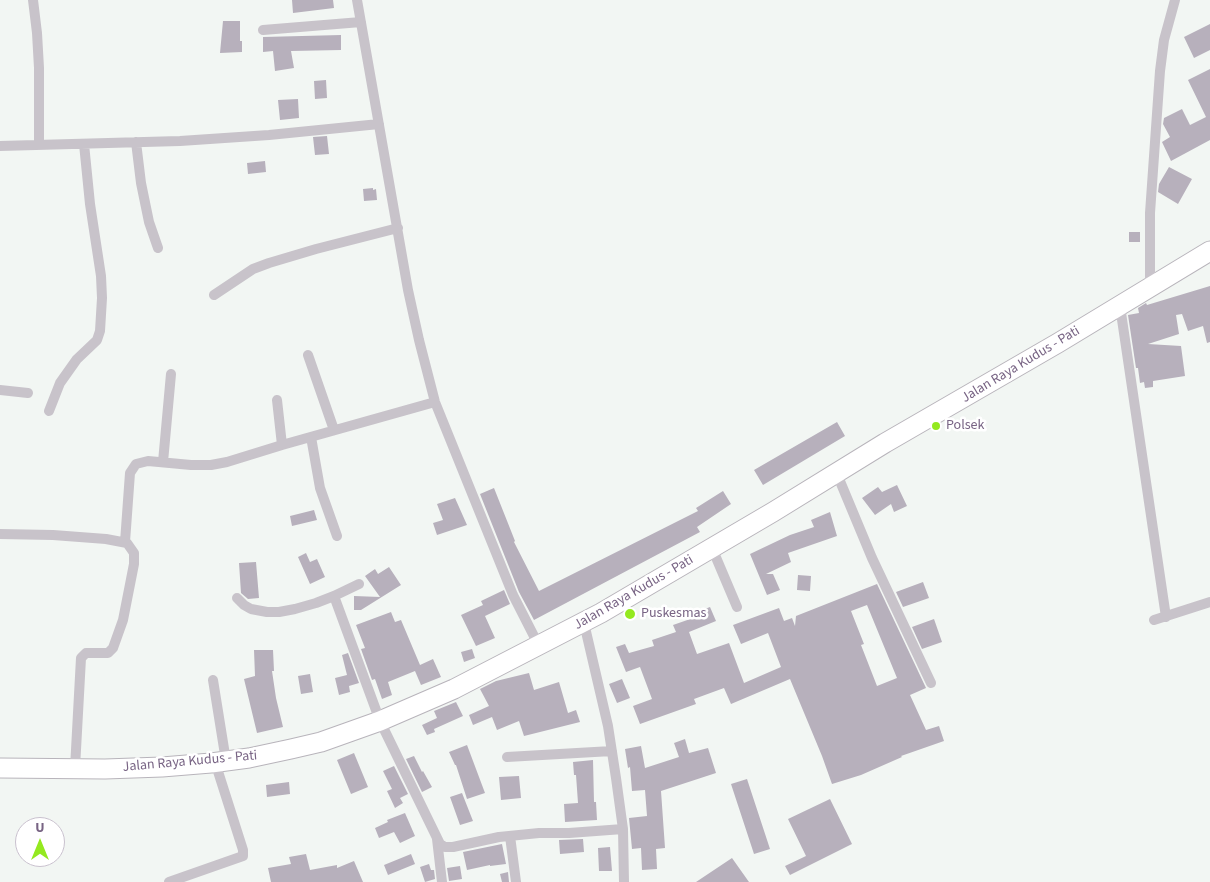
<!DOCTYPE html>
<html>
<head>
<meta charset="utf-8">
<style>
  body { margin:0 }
  #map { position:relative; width:1210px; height:882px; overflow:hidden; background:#f2f6f3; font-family:"Source Sans 3",sans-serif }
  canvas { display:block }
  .north { position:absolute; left:15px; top:817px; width:50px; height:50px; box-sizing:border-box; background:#fff; border:1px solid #c9c1ce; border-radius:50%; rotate:0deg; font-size:14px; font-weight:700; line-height:20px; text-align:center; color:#786484 }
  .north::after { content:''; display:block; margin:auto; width:18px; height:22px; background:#94e91f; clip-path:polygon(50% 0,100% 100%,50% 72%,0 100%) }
</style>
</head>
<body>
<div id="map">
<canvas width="1210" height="882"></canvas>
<div class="north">U</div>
</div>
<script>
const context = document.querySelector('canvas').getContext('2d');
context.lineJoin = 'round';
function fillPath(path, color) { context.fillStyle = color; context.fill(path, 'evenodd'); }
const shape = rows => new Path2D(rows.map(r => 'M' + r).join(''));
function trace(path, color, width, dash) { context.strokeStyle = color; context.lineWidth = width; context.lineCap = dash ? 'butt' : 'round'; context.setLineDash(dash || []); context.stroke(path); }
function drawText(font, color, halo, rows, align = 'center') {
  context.font = font + ' "Source Sans 3",sans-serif'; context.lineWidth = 5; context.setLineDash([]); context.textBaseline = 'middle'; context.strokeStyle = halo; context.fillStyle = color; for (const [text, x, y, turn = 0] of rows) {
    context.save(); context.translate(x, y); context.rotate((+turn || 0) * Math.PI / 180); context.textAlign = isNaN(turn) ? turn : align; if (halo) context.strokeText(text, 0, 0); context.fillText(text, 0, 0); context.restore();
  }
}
fillPath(shape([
  [292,0,333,0,334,8,293,13],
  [223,21,240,21,240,41,242,41,242,52,220,53],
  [1210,24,1210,50,1194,58,1184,37],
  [341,35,341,50,291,51,294,68,275,71,273,51,263,52,263,37],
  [1210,69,1210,140,1171,161,1162,142,1170,137,1163,124,1164,118,1182,109,1190,125,1206,117,1188,80],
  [326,80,327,98,315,99,314,81],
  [298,99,299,118,280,120,278,100],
  [327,136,329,154,315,155,313,137],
  [265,161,266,172,248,174,247,163],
  [1169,167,1192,179,1178,204,1158,192,1159,184],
  [373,188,373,190,376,189,377,200,364,201,363,189],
  [1129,232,1140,232,1140,242,1129,242],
  [1210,286,1210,342,1207,343,1203,326,1188,331,1182,314,1176,315,1179,334,1148,344,1181,346,1185,376,1153,381,1153,387,1145,388,1144,382,1140,383,1138,368,1136,368,1128,315,1139,313,1138,308,1146,303,1147,305],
  [837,422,845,436,763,485,754,470],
  [897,485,907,506,894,512,891,504,875,515,862,498,878,487,882,492],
  [494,488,515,541,514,542,539,591,698,511,696,508,723,491,731,504,697,527,700,532,534,620,519,592,480,494],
  [455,498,467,525,437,535,433,523,443,520,437,504],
  [314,510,317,520,292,526,290,516],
  [830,512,837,536,788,553,791,562,766,574,773,574,780,590,767,595,750,554,790,535,814,527,811,520],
  [306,553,310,562,317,559,325,577,310,584,298,557],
  [256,562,259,598,248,599,241,593,239,563],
  [389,567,401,585,361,610,354,610,354,596,380,597,365,576,375,569,378,574],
  [798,575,811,576,810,591,797,590],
  [923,582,929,598,903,607,896,592],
  [877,584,926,688,910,695,926,730,939,726,944,741,901,756,902,757,861,775,832,784,822,756,790,679,731,704,724,688,694,699,696,704,640,724,633,706,652,699,640,667,626,672,616,647,625,644,629,653,654,646,652,640,676,632,673,625,696,617,695,613,710,607,716,621,689,632,697,654,729,643,744,683,781,667,768,633,741,644,733,625,779,608,784,621,792,618,795,626,796,616],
  [867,605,897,678,877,686,861,645,864,644,851,611],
  [504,590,510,604,485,616,495,638,476,646,461,615,483,605,481,601],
  [391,612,395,622,401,620,420,665,433,659,441,677,421,685,415,671,388,682,392,695,382,699,375,679,372,680,361,649,365,648,356,625],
  [934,619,942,642,922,649,912,627],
  [472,649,475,658,464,662,461,652],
  [254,650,273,650,274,671,272,671,276,698,283,727,257,733,244,679,255,676],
  [348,653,359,683,349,686,350,692,339,695,335,678,347,675,342,655],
  [529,673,534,690,559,682,568,713,576,710,580,722,524,736,519,721,497,730,492,717,473,725,469,715,489,706,480,689,496,681],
  [310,674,313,692,301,694,298,676],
  [622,679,630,698,617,703,609,684],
  [456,702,463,716,434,729,435,732,427,735,422,725,437,718,434,711],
  [685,739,689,753,708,748,716,773,661,791,665,848,656,849,657,869,642,870,641,848,632,849,629,818,647,816,645,790,632,791,630,767,628,768,625,749,641,746,645,768,679,757,674,743],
  [467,745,485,793,467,799,456,765,455,765,449,752],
  [354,753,368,787,351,794,337,760],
  [414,756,422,772,423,771,432,787,422,792,406,759],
  [593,760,594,802,596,802,597,820,565,822,564,804,578,803,576,775,574,775,573,762],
  [394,766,408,794,400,798,403,803,395,808,387,791,392,789,383,771],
  [519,776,521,798,501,800,499,777],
  [747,779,770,849,754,854,731,784],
  [289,782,290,794,267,797,266,785],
  [462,793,473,821,460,825,450,797],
  [830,799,852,844,790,875,785,866,806,856,788,819],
  [405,813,415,836,400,843,394,832,379,838,375,828,388,822,387,820],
  [583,839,584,852,560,854,559,840],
  [502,844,506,864,490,866,490,865,467,870,463,852],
  [610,847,612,871,599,871,598,848],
  [306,854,310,870,337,865,337,868,354,861,363,882,271,882,268,868,291,864,289,857],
  [411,854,415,864,388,875,384,865],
  [732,858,749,882,696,882],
  [429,864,431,870,434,870,435,879,425,882,420,867],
  [460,866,462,879,449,881,447,868],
  [508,872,509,882,502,882,500,874]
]), '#b7b0bc');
const highway = shape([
  [0,768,105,769,162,767,211,763,249,758,291,749,321,742,380,721,454,689,601,613,773,512,885,443,1058,343,1210,251]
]);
trace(highway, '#b8b4bb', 21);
trace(shape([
  [33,0,37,33,39,68,39,145],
  [357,0,408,290,419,340,435,402,513,595,539,646],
  [263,30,361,22],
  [136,142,141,183,149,222,158,248],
  [0,146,180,141,269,135,379,124],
  [1150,287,1150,213,1160,71,1164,40,1175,0],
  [214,295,253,269,269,263,316,249,398,228],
  [1120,306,1166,617],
  [308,355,334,430],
  [0,390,28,393],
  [277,400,282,445],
  [49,411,60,383,77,359,97,340,100,331,102,298,101,276,90,204,84,144],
  [311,437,320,488,337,536],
  [163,462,171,374],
  [837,474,872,558,931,683],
  [0,534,53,535,106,539,127,543,134,553,134,564,123,620,113,648,108,653,86,653,81,658,75,768],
  [125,542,130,473,136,464,148,461,191,465,211,465,227,462,282,445,435,402],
  [712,548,737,607],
  [334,596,380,721,440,844,445,847,453,847,499,837,539,833,569,833,623,829],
  [237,598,244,605,251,609,267,612,279,612,295,609,316,603,334,596,359,584],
  [1154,620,1210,602],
  [584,623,608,726,616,778,623,829,624,882],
  [213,680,226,761],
  [507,757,612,751],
  [510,836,516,882],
  [437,839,442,882],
  [169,882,243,856,243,850,215,762]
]), '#c8c3ca', 10);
trace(highway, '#fff', 19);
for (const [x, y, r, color] of [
  [936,426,5,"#94e91f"],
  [630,614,6,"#94e91f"]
]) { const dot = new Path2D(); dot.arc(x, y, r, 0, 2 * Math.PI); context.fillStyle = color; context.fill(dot); trace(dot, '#fff', 2); }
drawText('14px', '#786484', '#fff', [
  ["Jalan Raya Kudus - Pati",1021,365,-31],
  ["Jalan Raya Kudus - Pati",634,593,-30],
  ["Jalan Raya Kudus - Pati",190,762,-5]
]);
drawText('14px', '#786484', '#fff', [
  ["Polsek",946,426],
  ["Puskesmas",641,614]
], 'left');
</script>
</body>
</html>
